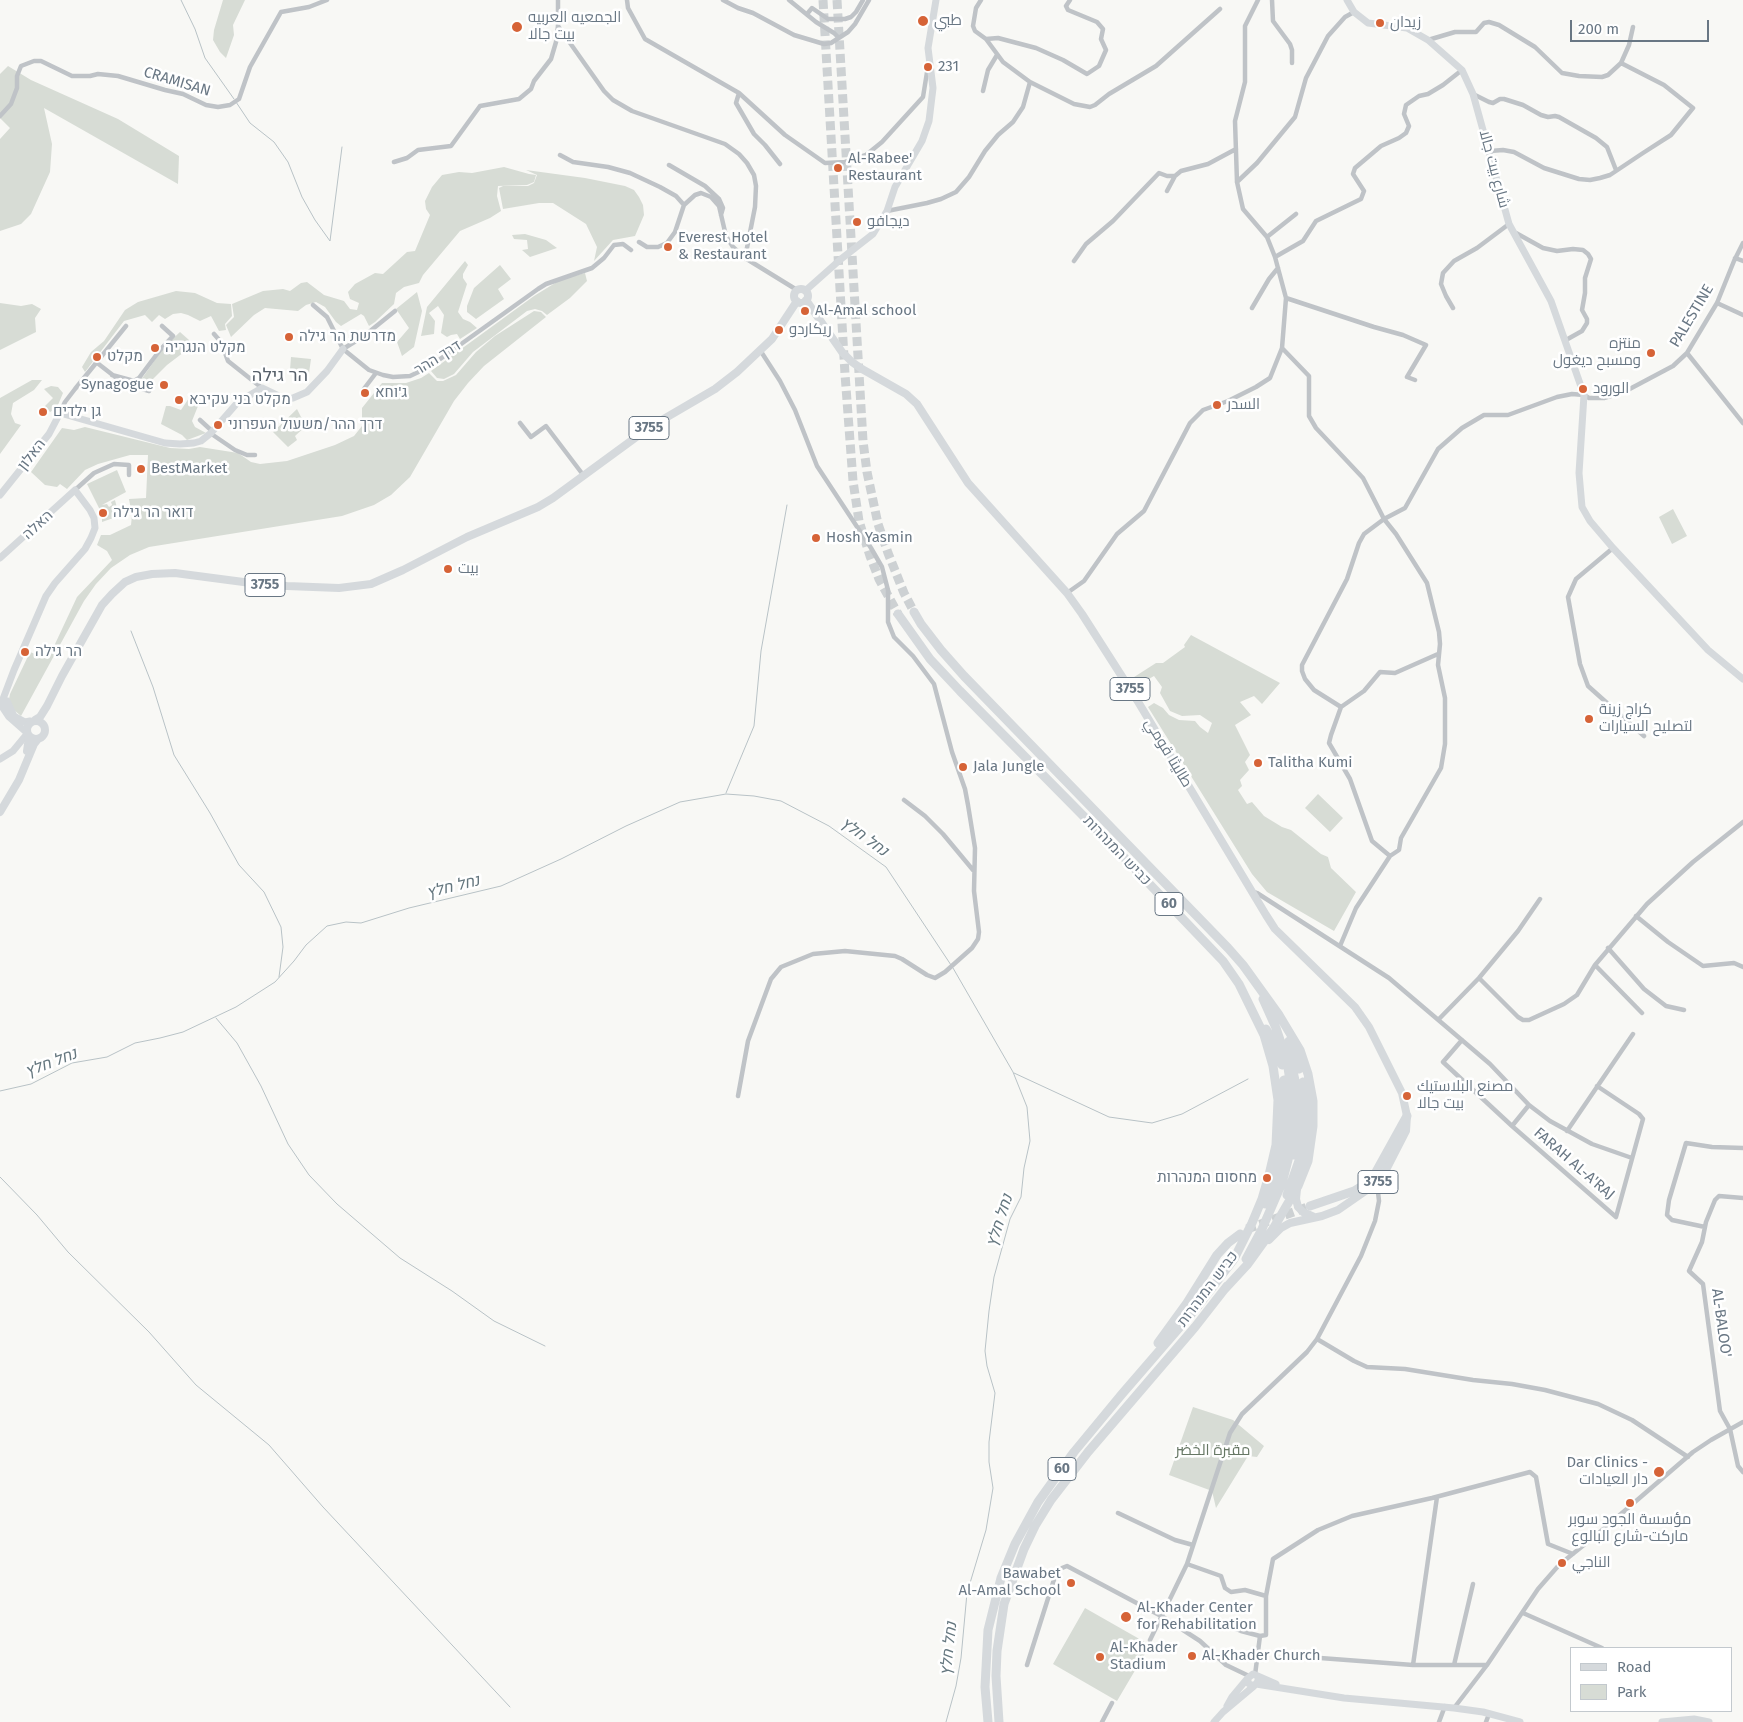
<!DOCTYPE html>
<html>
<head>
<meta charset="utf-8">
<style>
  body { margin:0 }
  #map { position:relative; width:1743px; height:1722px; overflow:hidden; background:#f8f8f5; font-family:"Fira Sans",sans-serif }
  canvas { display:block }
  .legend { position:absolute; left:1570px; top:1647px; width:162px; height:65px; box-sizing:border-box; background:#fff; border:1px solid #c3c9ce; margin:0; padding:6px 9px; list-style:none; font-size:15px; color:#697784 }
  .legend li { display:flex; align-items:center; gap:10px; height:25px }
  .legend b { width:25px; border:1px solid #c3c9ce }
  .scale { position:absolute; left:1570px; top:20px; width:139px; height:22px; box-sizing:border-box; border:2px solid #697784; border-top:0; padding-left:6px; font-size:15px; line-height:18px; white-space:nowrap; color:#697784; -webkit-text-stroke:4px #fff; paint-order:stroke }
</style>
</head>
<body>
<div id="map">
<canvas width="1743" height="1722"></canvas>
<ul class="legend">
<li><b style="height:6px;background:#d5d9dc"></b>Road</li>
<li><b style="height:14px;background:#d7dcd5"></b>Park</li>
</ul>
<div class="scale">200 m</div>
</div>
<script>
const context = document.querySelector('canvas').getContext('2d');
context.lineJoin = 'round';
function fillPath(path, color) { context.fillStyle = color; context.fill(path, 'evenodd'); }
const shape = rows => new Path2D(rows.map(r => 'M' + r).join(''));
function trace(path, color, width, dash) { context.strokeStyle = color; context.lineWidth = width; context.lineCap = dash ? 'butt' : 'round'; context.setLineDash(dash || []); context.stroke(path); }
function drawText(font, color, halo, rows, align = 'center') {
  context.font = font + ' "Fira Sans",Cairo,Heebo,sans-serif'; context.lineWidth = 5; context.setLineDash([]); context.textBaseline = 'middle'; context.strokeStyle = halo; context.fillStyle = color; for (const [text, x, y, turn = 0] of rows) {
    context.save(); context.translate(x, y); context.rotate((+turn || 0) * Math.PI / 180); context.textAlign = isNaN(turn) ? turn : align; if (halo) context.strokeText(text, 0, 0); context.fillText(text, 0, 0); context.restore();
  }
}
fillPath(shape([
  [223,0,245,0,233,25,234,35,226,58,220,52,213,40,214,30],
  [8,66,31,80,118,119,179,156,178,184,44,108,52,144,50,172,31,214,21,224,0,231,0,139,10,128,0,118,0,74],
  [504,167,529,174,536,175,534,182,527,185,498,186,497,196,501,211,490,218,460,231,423,275,419,283,404,287,396,293,394,304,375,322,369,326,364,316,361,314,341,326,336,322,325,307,316,302,306,305,298,311,265,308,254,315,231,337,226,325,234,317,232,304,263,291,283,289,290,291,301,283,307,282,324,295,344,301,350,309,357,310,359,303,350,299,348,292,355,284,375,273,383,274,407,252,415,251,430,215,426,209,425,201,432,187,442,175,459,172,472,173],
  [526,170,585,178,625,186,634,190,639,197,643,205,644,215,635,236,613,240,594,261,597,247,586,224,553,203,539,203,503,209,499,188,503,186,528,186,534,183,537,175],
  [525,234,546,240,557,248,530,257,522,250,528,249,527,240,514,239,512,235],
  [465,261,468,265,463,274,463,278,467,284,458,312,463,319,470,322,477,328,460,339,457,334,451,335,447,337,441,333,444,315,438,306,429,313,435,321,434,334,421,336,427,307],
  [500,265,511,279,498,289,504,299,476,319,467,312,467,306,474,288],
  [585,273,587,281,570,298,547,315,542,311,535,309,527,311,473,352,454,374,444,379,437,378,431,371,534,296,560,280],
  [176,291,195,293,217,303,231,304,232,316,225,324,226,330,219,331,211,316,200,321,188,315,181,313,173,314,165,319,159,315,152,322,145,315,124,321,85,372,82,367,91,352,104,341,125,310,138,302],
  [417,292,422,311,414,347,402,356,397,342,409,328,396,309],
  [0,303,21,306,32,304,41,309,35,318,36,332,0,350],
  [534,311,541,312,546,317,484,366,468,383,454,401,410,477,391,495,374,505,342,516,149,547,130,555,111,568,96,584,84,601,21,716,14,710,9,699,10,694,30,652,48,659,77,597,112,560,107,551,97,545,101,535,110,535,131,525,132,515,129,499,146,498,148,455,130,455,98,464,85,470,67,489,60,484,57,487,45,485,31,472,62,428,74,430,85,427,170,448,189,449,200,447,238,453,251,462,260,464,287,461,335,445,354,436,362,426,362,408,382,383,406,383,421,378,429,373,437,381,443,381,456,375,476,352,495,336],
  [180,332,189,340,192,346,167,365,149,383,139,386,128,382,138,381,143,377,164,347],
  [291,357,311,359,309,373,290,370],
  [32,380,42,380,34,390,13,403,11,414,15,423,21,425,0,454,0,398],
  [51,386,58,387,63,393,58,405,54,410,50,412,45,406,53,398,44,389],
  [189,398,198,406,192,421,195,427,206,433,187,440,182,435,161,424,166,406,170,406,181,410],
  [297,409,301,417,307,425,295,436,297,440,288,447,273,432],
  [117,470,126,492,102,505,107,504,109,507,112,505,111,502,115,500,119,516,102,522,102,517,107,516,105,509,100,510,87,484],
  [1673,509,1687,536,1672,544,1659,517],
  [1191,635,1280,683,1262,704,1254,696,1240,702,1251,715,1235,725,1250,755,1245,762,1249,770,1240,780,1242,786,1238,790,1247,804,1252,802,1264,816,1282,827,1291,830,1321,854,1328,857,1331,868,1356,892,1334,931,1267,892,1252,874,1148,707,1154,703,1163,708,1169,715,1179,720,1195,721,1200,727,1208,733,1212,723,1200,715,1182,716,1170,711,1160,693,1162,687,1154,676,1147,680,1150,686,1139,692,1131,679,1156,663,1163,663,1185,647,1184,645],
  [1318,794,1343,818,1330,832,1305,808],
  [1193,1407,1233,1420,1264,1446,1257,1457,1248,1456,1216,1508,1212,1491,1169,1475],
  [1085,1608,1150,1645,1117,1701,1053,1664]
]), '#d7dcd5');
trace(shape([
  [181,0,195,29,205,58,234,99],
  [236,102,250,123,274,142,288,162,302,197,315,220,330,241,342,147],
  [131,631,153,687,174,755,210,813,239,865,264,892,281,927,283,947,279,977],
  [726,793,754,726,761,651,787,505],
  [216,1018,237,1043,261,1086,288,1144,309,1175,337,1204,400,1258,452,1291,494,1321,545,1346],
  [1014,1073,1109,1117,1152,1123,1182,1114,1248,1079],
  [0,1091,31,1084,72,1063,107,1057,135,1043,160,1038,183,1032,236,1007,275,982,294,961,306,945,327,926,346,922,361,923,409,908,501,886,561,859,626,826,680,802,726,794,754,796,781,801,829,826,886,867,951,965],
  [0,1177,37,1215,68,1252,149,1332,196,1385,269,1445,323,1507,510,1707],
  [946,1722,956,1686,961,1658,967,1593,986,1530,993,1488,989,1462,989,1442,995,1393,987,1366,985,1351,989,1311,994,1277,1010,1219,1021,1197,1024,1168,1030,1141,1027,1107,1013,1072,953,968]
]), '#b8c2c6', 1);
trace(shape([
  [823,0,845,374,853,481,859,521,870,556,879,579,898,614],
  [837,0,863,441,867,472,878,524,888,553,904,593,914,612],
  [1247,1229,1310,1206]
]), '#cdd1d3', 9, [9, 4.5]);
trace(shape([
  [627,0,628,8,645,39,739,93,785,135,825,163,845,162,866,155,882,142,923,97,928,66],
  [723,0,738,8,753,13,794,35,824,44,831,43,848,32,855,24,869,0],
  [789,0,816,22,834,33,839,38],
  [981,0,976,8,973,26,975,31,986,39,1003,62,1030,82,1074,104,1090,107,1095,105,1109,94,1156,66,1220,9],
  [1272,0,1273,21,1290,44,1292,50,1292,63],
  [807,14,812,8,828,19,845,19,851,17,856,12,863,0],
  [558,26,604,91,613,100,632,111,725,144,739,154,747,163,754,175,756,186,755,207,745,258],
  [986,39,998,38,1036,48,1063,60,1087,74,1099,66,1106,50,1101,39,1103,29,1097,22,1068,10,1066,6,1070,0],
  [1428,40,1455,32,1476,32,1484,23,1489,22,1499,25,1535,47,1562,73,1579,76,1602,77,1608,75,1621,63,1629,45,1633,27],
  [983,91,988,70,997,55],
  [739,93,736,103,754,134,765,145,780,164],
  [1473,94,1489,102,1493,103,1500,99,1504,99,1523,105,1541,115,1548,117,1555,116,1559,117,1596,138,1607,147,1616,170],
  [0,116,11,104,17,88,17,76,21,66,34,61,41,61,72,76,90,76,98,74,118,76,165,90,183,94,206,105,218,107,230,105,239,99,250,67,281,12,309,7,327,0],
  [1490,151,1503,150,1514,152,1544,168,1579,179,1590,180,1600,178,1610,175,1643,153,1671,135,1693,108,1664,85,1621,63],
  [560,155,573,162,608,167,630,173,660,187,676,196,684,205],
  [394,162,407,158,418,150,451,146,480,106,519,99,531,89,534,81,551,59,556,42,558,26,558,0],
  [669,165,705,186,719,199,723,208,721,215],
  [1237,182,1257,163,1295,117,1306,78,1328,36,1345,17,1354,12],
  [1167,191,1175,176,1181,171,1208,164,1236,149],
  [887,211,927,203,941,199,956,192,969,177,985,151,998,135,1013,122,1023,107,1030,82],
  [1516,233,1543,248,1557,251,1573,249,1583,250,1588,254,1591,259,1585,278,1585,293,1582,310,1587,319,1587,323,1582,331,1566,340],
  [1267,237,1296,214],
  [639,242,647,247,658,247,667,243,675,232,684,205,695,195,701,193,711,197,719,206,726,236,733,247,745,258,797,290],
  [1275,257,1303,241,1316,221,1361,199,1364,191,1353,174,1355,168,1381,146,1399,138,1406,133,1409,126,1404,114,1406,105,1419,96,1428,94,1443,85,1462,70],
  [1735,258,1743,261],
  [1074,261,1086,244,1113,221,1159,173,1167,176,1175,176],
  [1286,298,1374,327,1403,335,1426,345,1407,377,1415,380],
  [1717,303,1743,315],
  [313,305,327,317,343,349,364,366,369,370,383,375,393,377,410,376,429,367,538,289,546,284,592,268,604,258,614,245,623,244,631,250],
  [1252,308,1269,279,1278,268],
  [1453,308,1446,296,1441,284,1443,273,1454,261,1477,248,1509,224],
  [214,334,221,342,228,361,262,388],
  [1282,348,1309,376,1309,416,1316,428,1363,478,1384,519,1396,534,1427,583,1439,632,1440,644,1438,665,1445,698,1445,744,1441,768,1401,838,1399,850,1390,856,1356,908,1340,946],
  [343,349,364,336,395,311],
  [1687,353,1743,423],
  [96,362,123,383,149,391],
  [112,375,134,381,139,378,160,350,173,336,162,326],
  [363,390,376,373],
  [60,413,65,402,75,389,126,326],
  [200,420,212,431,213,435,235,450,247,455,255,455],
  [520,423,531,437,546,426,584,476],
  [75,490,94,473,114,464,129,465,129,475],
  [1613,548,1576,579,1568,597,1580,664,1588,686,1644,736],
  [1067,593,1084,581,1117,534,1144,511,1190,423,1203,410,1228,401,1256,387,1270,378,1282,348,1286,298,1275,257,1267,237,1243,209,1237,182,1235,121,1245,82,1245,26,1258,0],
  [1341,707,1314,690,1305,679,1302,671,1302,665,1347,579,1359,543,1364,534,1384,519,1405,508,1438,449,1462,428,1484,415,1508,415,1557,397,1572,394,1584,395,1589,398,1604,398,1624,392,1673,366,1687,353,1717,303,1734,261,1743,243],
  [904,800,925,816,943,834,973,870],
  [1390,856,1372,841,1350,779,1329,743,1331,735,1341,707,1364,691,1380,672,1395,673,1438,654],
  [1252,891,1257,893,1389,978,1490,1064,1529,1105,1550,1121,1592,1144,1632,1158],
  [1636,916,1668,942,1703,966,1734,963,1743,967],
  [1608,948,1644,989,1666,1006,1684,1010],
  [1595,965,1642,1013],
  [1479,978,1518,1017,1523,1020,1529,1020,1564,1004,1577,995,1595,965,1647,904,1693,862,1743,822],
  [1439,1019,1479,978,1518,931,1540,899],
  [1462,1040,1443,1062,1512,1126,1616,1217,1643,1119,1639,1114,1597,1086],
  [738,1096,748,1041,771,979,781,967,813,954,845,951,895,956,902,959,927,975,935,978,945,972,972,948,978,939,979,932,974,891,975,848,968,805,965,789,952,752,934,684,913,656,894,637,888,622,888,590,882,567,871,548,817,466,795,410,780,381,760,350],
  [1512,1126,1529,1105],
  [1567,1131,1633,1034],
  [1743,1198,1719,1196,1715,1200,1706,1222,1702,1242,1689,1271,1703,1284,1720,1411,1730,1429,1738,1466,1743,1472],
  [1705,1227,1672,1220,1667,1215,1669,1200,1686,1143,1712,1147,1743,1148],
  [1317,1339,1354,1361,1367,1367,1405,1369,1473,1380,1512,1384,1545,1390,1598,1404,1632,1420,1688,1457],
  [1118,1513,1175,1540,1193,1545],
  [1187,1564,1221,1576,1225,1588,1231,1592,1245,1590,1266,1596],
  [1523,1613,1602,1648],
  [1223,1624,1241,1631,1260,1636],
  [1150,1640,1187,1564,1230,1433,1242,1414,1307,1352,1317,1339,1361,1256,1375,1221,1379,1201,1377,1183],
  [1278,1658,1307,1657,1413,1665,1487,1665],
  [1027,1665,1057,1570,1067,1566,1163,1617,1200,1641,1226,1665,1249,1676],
  [1413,1665,1437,1497],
  [1454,1665,1473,1584],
  [1255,1675,1260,1636,1266,1635,1266,1596,1273,1559,1318,1530,1352,1516,1432,1498,1530,1472,1536,1477,1548,1544,1573,1554],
  [1454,1708,1487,1665,1538,1589,1559,1565,1600,1532,1693,1452,1711,1440,1743,1422],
  [1102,1722,1112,1703],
  [1439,1722,1445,1706],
  [1486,1722,1489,1714]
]), '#bfc3c7', 4.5);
trace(shape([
  [1347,0,1354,12,1368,23,1407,28,1428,40,1462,70,1473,94,1509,224,1551,301,1584,395,1579,473,1582,507,1590,521,1613,548,1708,650,1743,679],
  [805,291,841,259,873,234,887,211,895,187,922,141,929,121,933,88,928,48,936,0],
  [0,495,49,434,60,413,165,443,180,444,194,443,201,441,211,433,238,402,262,388,285,399,293,398,307,392,327,371,343,349],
  [0,558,75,490,90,510,94,518,95,528,91,538,85,549,55,583,46,596,14,670,3,699,3,708,9,717,26,732],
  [7,701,14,716,25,722,30,721],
  [0,759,13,751,27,734],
  [1258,1677,1258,1681,1255,1685,1251,1685,1248,1683,1248,1678,1253,1674,1276,1684],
  [1256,1684,1344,1698,1454,1708,1483,1712,1520,1722],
  [1227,1706,1232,1697,1247,1679],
  [1214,1722,1223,1712,1254,1686],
  [1662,1722,1694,1719,1709,1722]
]), '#d5d9dc', 7);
trace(shape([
  '794 296a7 7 0 1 1 14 0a7 7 0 1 1-14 0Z',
  [806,300,842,352,852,362,862,369,906,394,917,404,968,483,1067,593,1082,614,1137,700,1266,915,1275,929,1355,1007,1369,1027,1402,1093,1407,1116,1406,1131,1386,1170,1377,1183,1338,1210,1322,1216,1290,1223,1281,1228,1269,1240],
  [35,720,40,717,47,706,62,676,102,605,112,594,125,582,136,577,152,574,175,573,251,583,287,586,339,588,371,584,403,570,467,537,538,507,553,498,650,427,715,389,737,372,772,339,797,301],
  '27 730a9 9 0 1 1 18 0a9 9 0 1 1-18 0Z',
  [27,751,29,737],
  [0,812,19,780,34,744,38,739],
  [1297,1189,1296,1199,1298,1207,1303,1212,1314,1217]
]), '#d5d9dc', 8);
trace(shape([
  [914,612,921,624,941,650,964,676,1228,948,1243,965,1279,1015,1300,1050,1308,1074,1313,1101,1313,1126,1308,1161,1298,1186,1273,1229,1247,1265,1223,1291],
  [898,614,930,659,960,691,1116,849,1223,961,1239,984,1264,1035,1273,1066,1278,1100,1276,1145,1269,1175,1262,1199,1252,1223,1234,1259,1198,1306,1122,1394,1074,1452,1038,1502,1015,1544,1001,1578,988,1630,985,1687,988,1722],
  [1266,1029,1274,1043,1282,1065],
  [1289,1041,1299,1069],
  [1291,1062,1299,1099,1298,1133,1294,1155],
  [1287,1195,1301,1155,1306,1126,1307,1104,1303,1082],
  [1265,1204,1273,1188,1281,1162,1284,1142,1286,1112,1284,1080],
  [1310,1206,1354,1191,1367,1183,1376,1172,1407,1116],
  [1246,1259,1262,1229,1282,1183,1288,1160,1292,1132,1293,1101,1287,1061,1276,1028,1263,999],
  [1158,1343,1187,1303,1217,1255,1228,1243,1240,1234],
  [999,1722,996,1676,997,1651,1004,1604,1024,1549,1035,1526,1051,1500,1088,1452,1195,1327,1227,1286]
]), '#d5d9dc', 9);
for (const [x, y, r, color] of [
  [923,21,6,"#d66337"],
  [1380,23,5,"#d66337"],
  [517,27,6,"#d66337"],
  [928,67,5,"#d66337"],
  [838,168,5,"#d66337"],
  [857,222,5,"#d66337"],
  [668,247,5,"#d66337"],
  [805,311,5,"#d66337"],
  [779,330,5,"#d66337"],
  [289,337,5,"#d66337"],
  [155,348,5,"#d66337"],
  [1651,353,5,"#d66337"],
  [97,357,5,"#d66337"],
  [164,385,5,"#d66337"],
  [1583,389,5,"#d66337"],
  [365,393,5,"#d66337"],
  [179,400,5,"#d66337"],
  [1217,405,5,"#d66337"],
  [43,412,5,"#d66337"],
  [218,425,5,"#d66337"],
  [141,469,5,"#d66337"],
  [103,513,5,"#d66337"],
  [816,538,5,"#d66337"],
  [448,569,5,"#d66337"],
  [25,652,5,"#d66337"],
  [1589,719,5,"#d66337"],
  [1258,763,5,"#d66337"],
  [963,767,5,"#d66337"],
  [1407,1096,5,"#d66337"],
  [1267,1178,5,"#d66337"],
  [1659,1472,6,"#d66337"],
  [1630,1503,5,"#d66337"],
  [1562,1563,5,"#d66337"],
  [1071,1583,5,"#d66337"],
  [1126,1617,6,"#d66337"],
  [1192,1656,5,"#d66337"],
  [1100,1657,5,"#d66337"]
]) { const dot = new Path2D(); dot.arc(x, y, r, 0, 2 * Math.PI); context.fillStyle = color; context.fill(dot); trace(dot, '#fff', 2); }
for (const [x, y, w] of [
  [649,428,40],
  [265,585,40],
  [1130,689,40],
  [1169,904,28],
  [1378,1182,40],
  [1062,1469,28]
]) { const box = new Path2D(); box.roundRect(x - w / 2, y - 11.5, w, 23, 4); context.fillStyle = '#fff'; context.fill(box); trace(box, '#697784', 1); }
drawText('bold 14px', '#697784', null, [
  ["3755",649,428],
  ["3755",265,585],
  ["3755",1130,689],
  ["60",1169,904],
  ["3755",1378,1182],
  ["60",1062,1469]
]);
drawText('15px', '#697784', '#fff', [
  ["الجمعيه العربيه",528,18],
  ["بيت جالا",528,35],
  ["طبي",934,21],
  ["زيدان",1390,23],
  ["231",938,67],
  ["Al-Rabee'",848,159],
  ["Restaurant",848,176],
  ["ديجافو",867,222],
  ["Everest Hotel",678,238],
  ["& Restaurant",678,255],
  ["Al-Amal school",815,311],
  ["ريكاردو",789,330],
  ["מדרשת הר גילה",299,337],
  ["منتزه",1641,344,"right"],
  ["ومسبح ديغول",1641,361,"right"],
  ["מקלט הנגריה",165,348],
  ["מקלט",107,357],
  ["Synagogue",154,385,"right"],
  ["الورود",1593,389],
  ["ג'וחא",375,393],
  ["מקלט בני עקיבא",189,400],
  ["السدر",1227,405],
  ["גן ילדים",53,412],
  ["דרך ההר/משעול העפרוני",228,425],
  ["BestMarket",151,469],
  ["דואר הר גילה",113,513],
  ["Hosh Yasmin",826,538],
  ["بيت",458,569],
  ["הר גילה",35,652],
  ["كراج زينة",1599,710],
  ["لتصليح السيارات",1599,727],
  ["Talitha Kumi",1268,763],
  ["Jala Jungle",973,767],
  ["مصنع البلاستيك",1417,1087],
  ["بيت جالا",1417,1104],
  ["מחסום המנהרות",1257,1178,"right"],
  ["Dar Clinics -",1648,1463,"right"],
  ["دار العيادات",1648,1480,"right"],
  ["مؤسسة الجود سوبر",1630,1520,"center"],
  ["ماركت-شارع البالوع",1630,1537,"center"],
  ["الناجي",1572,1563],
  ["Bawabet",1061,1574,"right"],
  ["Al-Amal School",1061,1591,"right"],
  ["Al-Khader Center",1137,1608],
  ["for Rehabilitation",1137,1625],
  ["Al-Khader",1110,1648],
  ["Stadium",1110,1665],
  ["Al-Khader Church",1202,1656]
], 'left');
drawText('15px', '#697784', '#fff', [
  ["CRAMISAN",177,82,17],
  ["شارع بيت جالا",1494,169,75],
  ["PALESTINE",1692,316,-59],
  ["דרך ההר",438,358,-32],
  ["האלון",32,455,-52],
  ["האלה",38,525,-43],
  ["طاليثا قومي",1168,753,59],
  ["כביש המנהרות",1117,851,46],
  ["FARAH AL-A'RAJ",1574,1164,41],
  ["כביש המנהרות",1208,1289,-53],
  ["AL-BALOO'",1721,1323,82]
]);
drawText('15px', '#667764', '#fff', [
  ["مقبرة الخضر",1213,1451]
]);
drawText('italic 16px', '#65777f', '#fff', [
  ["נחל חלץ",864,837,36],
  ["נחל חלץ",453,887,-14],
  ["נחל חלץ",51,1063,-21],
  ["נחל חלץ",1000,1221,-72],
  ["נחל חלץ",949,1649,-84]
]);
drawText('18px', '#57606a', '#fff', [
  ["הר גילה",280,376]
]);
</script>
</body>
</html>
